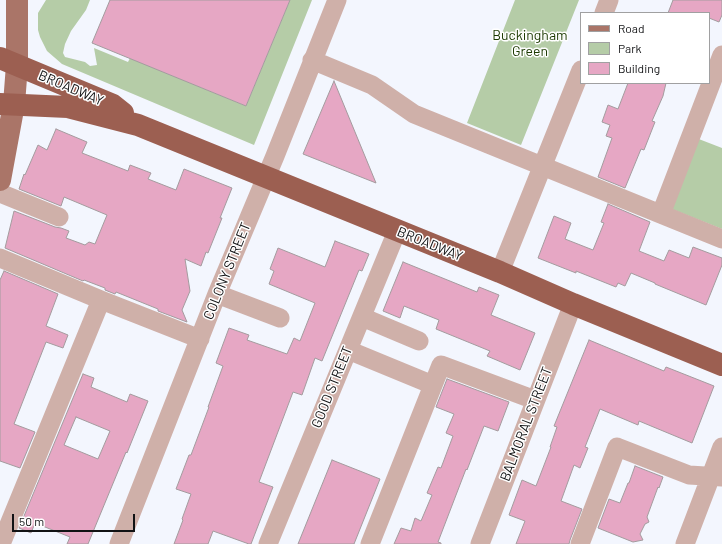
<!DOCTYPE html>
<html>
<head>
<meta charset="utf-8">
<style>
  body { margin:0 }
  #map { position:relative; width:722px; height:544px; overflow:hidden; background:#f3f6fe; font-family:Barlow,sans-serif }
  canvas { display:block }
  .legend { position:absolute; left:580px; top:12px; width:130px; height:72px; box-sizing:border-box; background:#fff; border:1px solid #a0a0a1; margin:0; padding:5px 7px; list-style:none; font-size:12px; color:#111214 }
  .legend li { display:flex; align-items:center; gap:8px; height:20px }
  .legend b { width:20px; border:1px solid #a0a0a1 }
  .scale { position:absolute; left:12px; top:514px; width:123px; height:18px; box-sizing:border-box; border:2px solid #111214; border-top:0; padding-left:5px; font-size:12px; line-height:14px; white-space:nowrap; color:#111214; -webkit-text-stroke:3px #fff; paint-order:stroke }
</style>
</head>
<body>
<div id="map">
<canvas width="722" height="544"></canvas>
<ul class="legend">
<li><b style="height:5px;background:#aa7568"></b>Road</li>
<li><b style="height:11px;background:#b5cca7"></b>Park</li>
<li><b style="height:11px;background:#e6a7c4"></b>Building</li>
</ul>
<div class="scale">50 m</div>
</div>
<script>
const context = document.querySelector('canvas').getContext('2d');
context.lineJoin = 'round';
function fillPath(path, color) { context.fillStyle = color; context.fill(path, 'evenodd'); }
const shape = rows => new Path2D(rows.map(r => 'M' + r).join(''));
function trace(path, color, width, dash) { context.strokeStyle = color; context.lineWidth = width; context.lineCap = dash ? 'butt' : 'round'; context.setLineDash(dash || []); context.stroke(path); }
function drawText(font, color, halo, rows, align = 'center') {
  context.font = font + ' Barlow,sans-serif'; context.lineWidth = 3; context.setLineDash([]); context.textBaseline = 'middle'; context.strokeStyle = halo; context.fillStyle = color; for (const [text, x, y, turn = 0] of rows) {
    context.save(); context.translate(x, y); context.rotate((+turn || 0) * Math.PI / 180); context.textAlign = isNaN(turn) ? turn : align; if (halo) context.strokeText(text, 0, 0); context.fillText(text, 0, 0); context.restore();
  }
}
fillPath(shape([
  [46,0,90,0,86,10,71,31,65,44,63,53,65,57,85,62,90,66,97,65,94,48,128,62,130,58,246,106,290,0,312,0,254,145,62,64,47,51,40,37,38,30,38,13],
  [515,0,579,0,521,145,467,123],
  [691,136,722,148,722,229,664,206]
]), '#b5cca7');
const building = shape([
  [110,0,290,0,246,106,92,43,110,0],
  [673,0,722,0,722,15,719,22,709,18,709,13,668,13,673,0],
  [334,81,376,183,303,154,334,81],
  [628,83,666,83,663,96,652,121,655,122,644,150,641,149,625,188,598,177,612,138,606,136,610,125,602,122,608,105,618,109,628,83],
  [56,129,87,142,82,153,128,171,130,165,151,173,148,179,176,190,184,169,232,188,220,218,222,218,208,253,206,252,201,266,185,259,190,291,182,310,187,322,158,311,158,309,116,292,115,294,105,290,105,288,84,280,83,281,5,248,14,211,55,227,61,228,69,231,66,238,85,245,89,242,95,244,107,215,64,197,61,206,19,189,24,174,25,175,38,145,47,150,56,129],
  [608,204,650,222,639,251,664,261,669,250,689,258,693,247,722,258,722,265,706,305,655,284,655,283,631,273,625,286,618,283,616,287,576,271,576,273,538,258,554,216,571,223,565,239,593,250,604,223,601,222,608,204],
  [335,241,369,254,362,271,359,270,322,361,315,358,302,395,293,392,259,482,273,487,251,544,249,544,213,531,208,544,174,544,183,520,182,519,191,494,176,489,189,455,191,455,209,407,208,407,223,366,216,363,229,328,249,335,247,340,287,354,294,338,300,341,315,303,269,284,274,271,270,269,278,248,325,267,335,241],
  [403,262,477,292,479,287,499,295,491,315,535,333,520,370,487,356,490,351,436,329,439,320,404,306,400,318,383,311,403,262],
  [4,271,58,294,46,326,68,335,63,348,46,342,14,424,35,432,20,468,0,461,0,280,4,271],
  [589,340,664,371,666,367,714,386,692,443,639,421,638,425,600,409,585,447,588,448,580,468,574,465,561,501,582,509,570,540,569,544,516,544,525,521,509,515,522,480,536,486,551,447,550,447,557,427,554,426,589,340],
  [83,374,94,378,91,387,127,402,130,394,148,401,127,453,126,452,88,544,67,544,70,537,35,523,31,533,19,528,83,374],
  [76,417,110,431,98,459,64,445,76,417],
  [447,379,509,402,498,431,484,426,467,470,466,469,438,542,441,543,441,544,394,544,401,528,411,531,415,518,421,521,432,495,427,493,438,467,441,468,453,436,446,433,454,414,436,407,447,379],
  [332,460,380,479,354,544,298,544,332,460],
  [635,466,663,477,659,488,658,487,647,517,649,522,645,524,640,534,643,540,633,542,598,528,609,499,620,503,628,483,629,483,635,466]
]);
fillPath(building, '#e6a7c4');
trace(building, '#a39b9e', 1);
trace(shape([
  [604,13,609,0],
  [312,60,372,85,414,114,722,239],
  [0,193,59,217],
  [661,214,722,55],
  [0,258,101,300,1,544],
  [500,272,581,70],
  [217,294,280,318],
  [101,300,200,339],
  [362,317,419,341],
  [348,350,433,385],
  [119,544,217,294,275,156,337,0],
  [268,544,397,231],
  [370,544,441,365,535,400],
  [480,544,573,304],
  [580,544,617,447,689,475,722,477],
  [685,544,722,447]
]), '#cfb0a9', 19);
trace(shape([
  [0,180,14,104,17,65,17,0]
]), '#aa7568', 22);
trace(shape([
  [0,58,113,105,123,113],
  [0,104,68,107,138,125,500,272,573,304,722,365]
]), '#9c5f51', 22);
drawText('14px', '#1b3900', '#fff', [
  ["Buckingham",530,35],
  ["Green",530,51]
]);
drawText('14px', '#111214', '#fff', [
  ["BROADWAY",71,88,23],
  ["BROADWAY",430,244,22],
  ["COLONY STREET",227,271,-68],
  ["GOOD STREET",332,387,-68],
  ["BALMORAL STREET",526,424,-69]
]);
</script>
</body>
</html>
